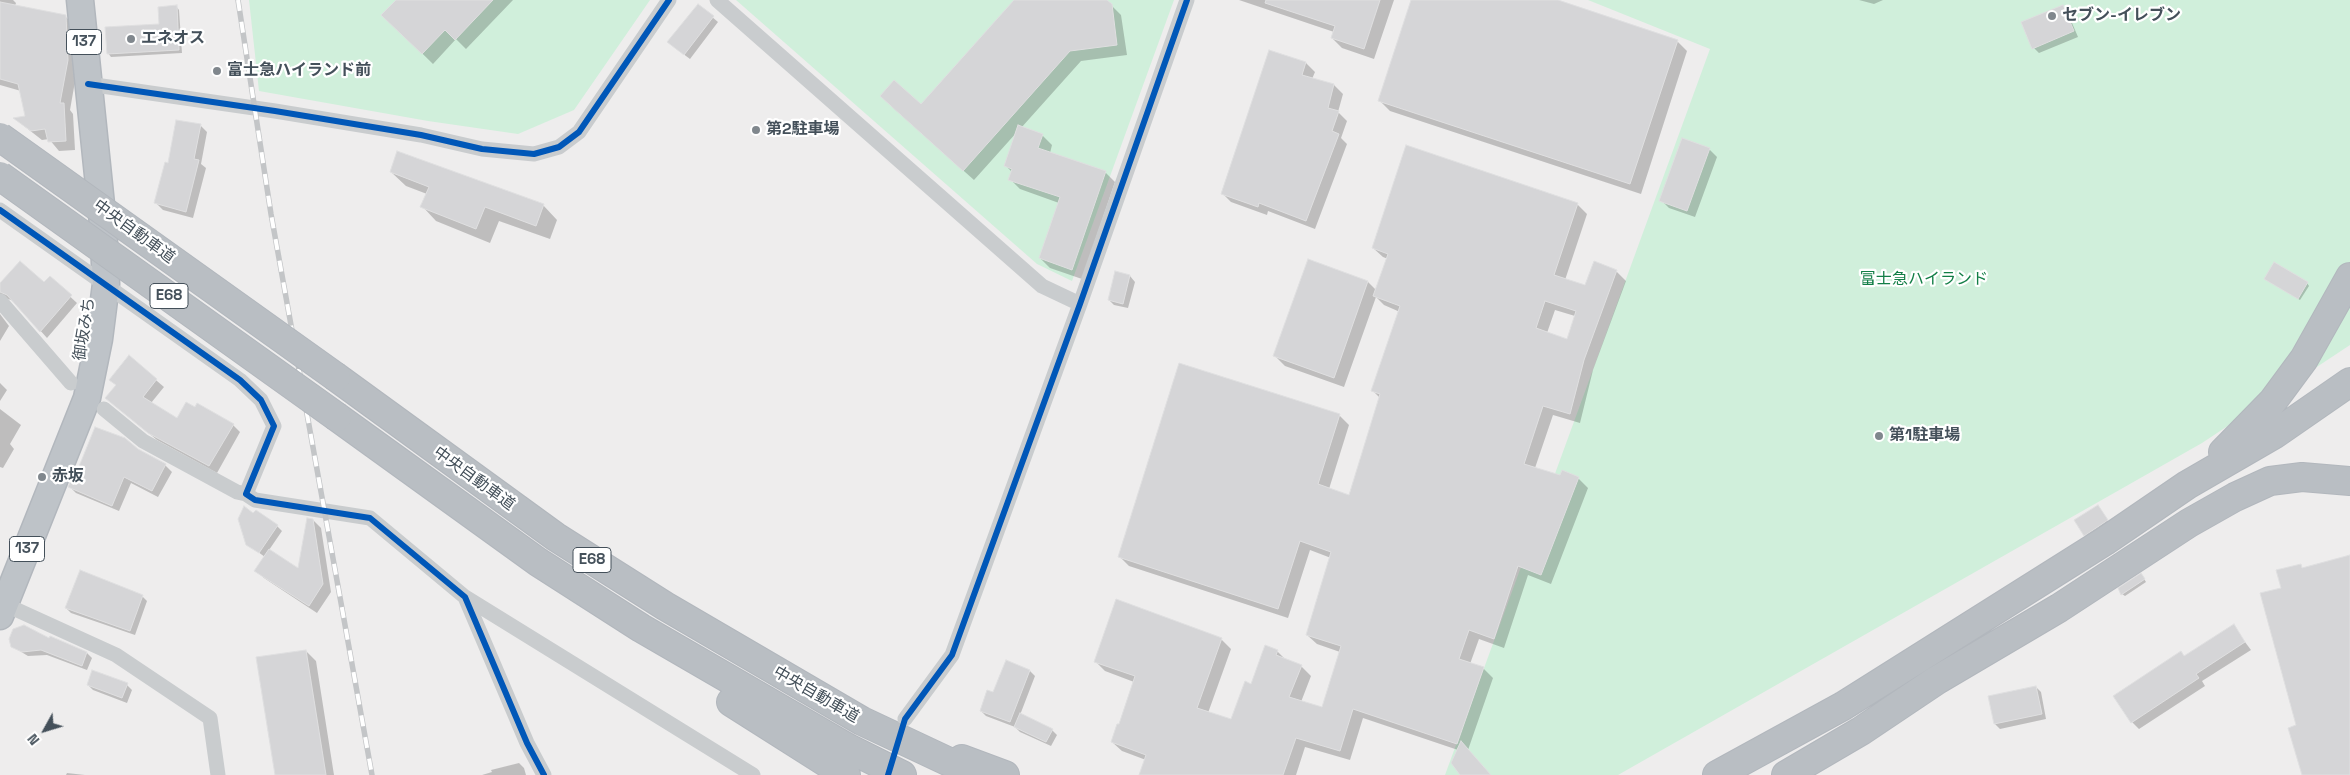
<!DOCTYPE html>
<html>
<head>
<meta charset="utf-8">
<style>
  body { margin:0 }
  #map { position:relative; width:2350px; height:775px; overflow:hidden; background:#eeeded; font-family:"Space Grotesk",sans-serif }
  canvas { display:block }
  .north { position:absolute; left:20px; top:705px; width:50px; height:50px; -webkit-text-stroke:4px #fff; paint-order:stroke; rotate:231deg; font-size:14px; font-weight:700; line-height:20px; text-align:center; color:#44505a }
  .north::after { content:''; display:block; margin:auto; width:18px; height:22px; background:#44505a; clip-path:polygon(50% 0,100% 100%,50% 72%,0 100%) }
</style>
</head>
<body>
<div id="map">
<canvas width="2350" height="775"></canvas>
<div class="north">N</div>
</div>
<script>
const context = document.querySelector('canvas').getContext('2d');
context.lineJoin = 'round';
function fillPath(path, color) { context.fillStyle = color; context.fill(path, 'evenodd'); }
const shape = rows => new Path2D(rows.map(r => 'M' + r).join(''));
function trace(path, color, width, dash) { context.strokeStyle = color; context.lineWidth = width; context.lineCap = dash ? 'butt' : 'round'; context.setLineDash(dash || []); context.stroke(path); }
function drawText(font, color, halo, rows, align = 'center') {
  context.font = font + ' "Space Grotesk","Noto Sans JP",sans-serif'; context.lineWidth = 4.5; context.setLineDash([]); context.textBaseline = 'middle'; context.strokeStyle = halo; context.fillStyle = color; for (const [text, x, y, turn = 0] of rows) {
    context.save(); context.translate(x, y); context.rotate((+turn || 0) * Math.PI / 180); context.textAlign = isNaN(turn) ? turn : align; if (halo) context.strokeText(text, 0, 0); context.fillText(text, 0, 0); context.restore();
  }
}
fillPath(shape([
  [249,0,650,0,574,110,518,134,428,121,259,91],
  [736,0,1174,0,1072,281,1037,264],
  [1588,0,2350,0,2350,345,2202,443,1618,775,1445,775,1710,49]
]), '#d0efdb');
fillPath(shape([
  [0,0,13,0,16,3,15,6,65,16,75,26,77,70,70,110,73,114,75,150,59,151,49,139,42,140,15,119,26,117,21,91,0,85],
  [398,0,513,0,466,49,456,39,433,64,383,15],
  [1016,0,1106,0,1121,15,1127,55,1081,61,1021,128,1042,135,1052,145,1050,153,1105,172,1115,182,1082,279,1050,268,1040,258,1059,203,1020,189,1010,179,1012,172,1006,166,1017,132,974,180,891,106,921,106],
  [1239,0,1394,0,1374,59,1342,48,1332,38,1334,32],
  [1412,0,1554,0,1677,41,1687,51,1641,194,1390,111,1379,100],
  [1859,0,1883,0,1874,4],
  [698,5,718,22,690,59,674,47],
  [176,6,179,10,182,53,111,57,108,53,160,25],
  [2062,6,2067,11,2078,37,2039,53,2034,48,2023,23],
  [1270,51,1306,63,1315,72,1312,79,1334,85,1343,94,1338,112,1347,121,1341,138,1347,144,1315,229,1268,211,1267,215,1231,202,1222,193],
  [200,125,207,132,201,164,206,168,193,218,163,210,156,203,169,164],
  [1709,149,1717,157,1695,217,1669,208,1661,200],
  [391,172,543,205,557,220,550,239,499,221,490,243,436,221,422,206,427,194,406,186],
  [1577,204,1587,214,1565,280,1586,287,1616,271,1626,281,1593,370,1580,423,1553,415,1535,468,1561,477,1578,478,1588,488,1551,584,1528,575,1504,648,1479,639,1470,664,1483,668,1493,678,1468,750,1490,775,1462,775,1458,750,1363,718,1350,760,1305,747,1296,775,1141,775,1146,760,1122,751,1112,742,1120,726,1134,682,1105,671,1095,661,1221,639,1231,649,1208,713,1232,721,1277,651,1286,660,1301,666,1311,676,1301,702,1323,709,1340,652,1317,644,1307,635,1331,558,1310,550,1288,618,1129,566,1119,556,1339,415,1349,425,1329,489,1350,496,1380,398,1372,390,1400,312,1384,305,1376,297,1344,387,1285,366,1274,355,1368,282,1376,290,1388,259,1383,257,1373,248],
  [1555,310,1575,316,1568,340,1547,333],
  [1130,276,1135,282,1128,308,1114,305,1109,300],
  [50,278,77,303,47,338,14,301,5,298,0,301,0,285,44,284],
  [2268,281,2307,283,2309,286,2300,300],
  [0,314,9,326,0,341],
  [129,357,164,387,151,403,177,420,233,425,240,432,217,473,157,440,107,398,117,386],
  [0,383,7,390,0,401],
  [0,409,21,425,10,444,14,449,3,468,0,467],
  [96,428,165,465,172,472,158,497,131,483,119,511,76,493,70,487],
  [2100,508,2109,523,2087,537,2085,535],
  [254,515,277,526,282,531,269,550,299,570,313,520,321,528,331,592,317,613,264,578,256,571,265,557,247,544],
  [2143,577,2146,582,2125,596,2122,594],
  [142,596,147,601,135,635,71,613,66,608],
  [2233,626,2251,650,2202,681,2205,686,2139,729,2132,722,2181,653,2185,657],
  [51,638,87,653,92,658,87,670,47,655,28,656,13,647],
  [306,651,316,661,334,775,276,775],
  [1030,671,1035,676,1020,715,1052,730,1057,735,1051,746,1020,732,1015,727,986,716,981,711,994,694],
  [88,685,127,685,132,690,127,703,93,690],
  [2036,687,2041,692,2046,719,2000,729,1995,724,1990,697],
  [519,763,524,768,526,775,482,775,492,772,491,770],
  [67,773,85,775,66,775]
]), '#0003');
const building = shape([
  [396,0,493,0,455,40,445,30,422,54,381,15,396,0],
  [1014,0,1107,0,1112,4,1117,45,1070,51,963,171,880,96,894,80,921,104,1014,0],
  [1266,0,1380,0,1364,49,1331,38,1335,26,1265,3,1266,0],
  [1411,0,1558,0,1678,40,1630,184,1378,101,1411,0],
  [0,2,66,15,68,60,60,103,64,103,66,141,48,142,45,129,31,131,13,118,25,116,18,84,0,79,0,2],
  [698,4,714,16,684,55,667,42,698,4],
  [177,5,179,50,107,54,105,27,159,24,158,7,177,5],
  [2063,5,2074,31,2032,49,2021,22,2063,5],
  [1269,50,1306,62,1302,75,1334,84,1328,108,1339,111,1332,131,1339,134,1306,221,1259,203,1258,207,1221,194,1269,50],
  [176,120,201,124,194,159,199,160,186,212,154,203,165,162,168,163,176,120],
  [1018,125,1043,134,1038,148,1106,171,1072,270,1039,258,1060,197,1008,180,1012,169,1004,166,1018,125],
  [1682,138,1710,148,1687,211,1659,201,1682,138],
  [1406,145,1578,203,1554,275,1585,285,1594,261,1617,270,1584,360,1570,414,1543,406,1524,464,1560,475,1562,470,1579,477,1541,575,1518,566,1494,639,1469,630,1459,659,1484,667,1457,744,1353,709,1340,751,1296,738,1283,775,1139,775,1146,755,1111,742,1117,724,1119,724,1135,676,1094,662,1116,599,1222,638,1197,708,1231,719,1245,681,1251,684,1265,645,1278,650,1276,655,1302,665,1289,697,1322,707,1341,646,1306,635,1331,552,1300,541,1278,609,1118,557,1179,363,1340,414,1318,484,1349,495,1380,394,1371,391,1400,306,1373,296,1388,254,1372,248,1406,145],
  [1545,301,1576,311,1567,339,1536,328,1545,301],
  [397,151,544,204,536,226,485,207,476,229,420,207,429,187,390,172,397,151],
  [1308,259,1368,281,1334,378,1273,356,1308,259],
  [20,261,44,282,50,276,72,295,40,332,7,295,0,292,0,283,20,261],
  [2274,262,2308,282,2298,299,2264,279,2274,262],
  [1115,271,1130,275,1123,304,1108,300,1115,271],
  [129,355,157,379,143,397,177,418,186,402,195,407,197,403,234,424,209,466,148,433,105,398,116,385,109,380,129,355],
  [95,427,125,438,138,449,166,464,152,491,124,477,112,506,68,487,76,468,78,469,95,427],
  [2098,505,2108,520,2084,536,2074,520,2098,505],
  [244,506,253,513,256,510,278,525,259,553,246,545,238,519,244,506],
  [307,518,313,519,323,584,309,606,254,571,269,549,298,568,307,518],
  [2350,555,2350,775,2302,775,2288,728,2296,725,2260,593,2281,588,2276,570,2301,564,2302,568,2350,555],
  [80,570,143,595,130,631,65,608,80,570],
  [2141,573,2145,579,2121,595,2118,588,2141,573],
  [2234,624,2245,642,2196,674,2199,678,2131,723,2113,696,2181,651,2184,656,2234,624],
  [24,625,49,638,50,636,87,652,82,666,41,650,22,652,11,647,9,639,13,629,24,625],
  [306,650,326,775,275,775,256,657,306,650],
  [1006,660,1030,670,1010,722,980,711,987,690,993,692,1006,660],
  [92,670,128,683,122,698,87,685,92,670],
  [2036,686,2042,714,1994,724,1988,696,2036,686],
  [1020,713,1053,729,1046,742,1014,727,1020,713],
  [1461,741,1491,775,1460,775,1451,763,1461,741]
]);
fillPath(building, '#d5d5d7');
trace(building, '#dfdfe0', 1);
const trunk = shape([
  [0,616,87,398,99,339,106,284,103,224,80,0]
]);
const motorway = shape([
  [336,377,556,537,665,606,862,721,977,775],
  [337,417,538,562,641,628,848,748,902,775],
  [2223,452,2273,401,2304,359,2350,277],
  [731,702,846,775],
  [962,759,1005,775],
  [1717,775,1843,706,2105,541,2187,485,2275,434,2350,382],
  [1786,775,1861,731,1937,680,2059,608,2189,523,2235,497,2270,481,2302,477,2350,481]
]);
trace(trunk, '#b2b7bd', 29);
trace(motorway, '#b2b7bd', 30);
trace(shape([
  [717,0,1042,286,1080,304],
  [88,84,275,111,421,135,482,149,534,154,559,147,579,132,669,0],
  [0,210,240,380,261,400,274,426,246,494,255,500,370,518,465,597,527,743,544,775],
  [0,301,71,383],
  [104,409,143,441,237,492,246,494],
  [465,597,753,775],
  [4,604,116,655,210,718,218,775],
  [905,719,952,655,1080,304,1187,0]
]), '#c9ccce', 15);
trace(trunk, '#bec3c8', 26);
trace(motorway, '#b9bec3', 28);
const rail = shape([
  [238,0,271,214,372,775]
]);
trace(rail, '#c3c5c7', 5.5);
trace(rail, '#fff', 4, [11]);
const motorwayBridge = shape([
  [0,137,336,377],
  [0,176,337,417]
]);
trace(motorwayBridge, '#b2b7bd', 30, []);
trace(motorwayBridge, '#b9bec3', 28);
trace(shape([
  [88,84,275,111,421,135,482,149,534,154,559,147,579,132,669,0],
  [0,210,240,380,261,400,274,426,246,494,255,500,370,518,465,597,527,743,544,775],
  [888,775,905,719,952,655,1080,304,1187,0]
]), '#0057b8', 6);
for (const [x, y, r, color] of [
  [2052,16,5,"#80878d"],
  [131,39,5,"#80878d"],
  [217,71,5,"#80878d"],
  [756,130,5,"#80878d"],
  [1879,436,5,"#80878d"],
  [42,477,5,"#80878d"]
]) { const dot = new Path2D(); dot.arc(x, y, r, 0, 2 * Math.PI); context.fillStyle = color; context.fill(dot); trace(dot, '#fff', 2); }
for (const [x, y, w] of [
  [84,42,35],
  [169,296,38],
  [27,549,35],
  [592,560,38]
]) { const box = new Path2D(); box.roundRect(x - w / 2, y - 12.5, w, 25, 4); context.fillStyle = '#fff'; context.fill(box); trace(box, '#44505a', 1); }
drawText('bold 15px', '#44505a', null, [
  ["137",84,42],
  ["E68",169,296],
  ["137",27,549],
  ["E68",592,560]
]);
drawText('bold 16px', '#44505a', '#fff', [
  ["セブン-イレブン",2062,16],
  ["エネオス",141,39],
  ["富士急ハイランド前",227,71],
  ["第2駐車場",766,130],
  ["第1駐車場",1889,436],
  ["赤坂",52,477]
], 'left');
drawText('16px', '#44505a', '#fff', [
  ["中央自動車道",134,232,36],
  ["御坂みち",85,329,-81],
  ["中央自動車道",474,479,36],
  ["中央自動車道",816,695,30]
]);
drawText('16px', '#127e46', '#fff', [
  ["富士急ハイランド",1924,280]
]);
</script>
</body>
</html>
